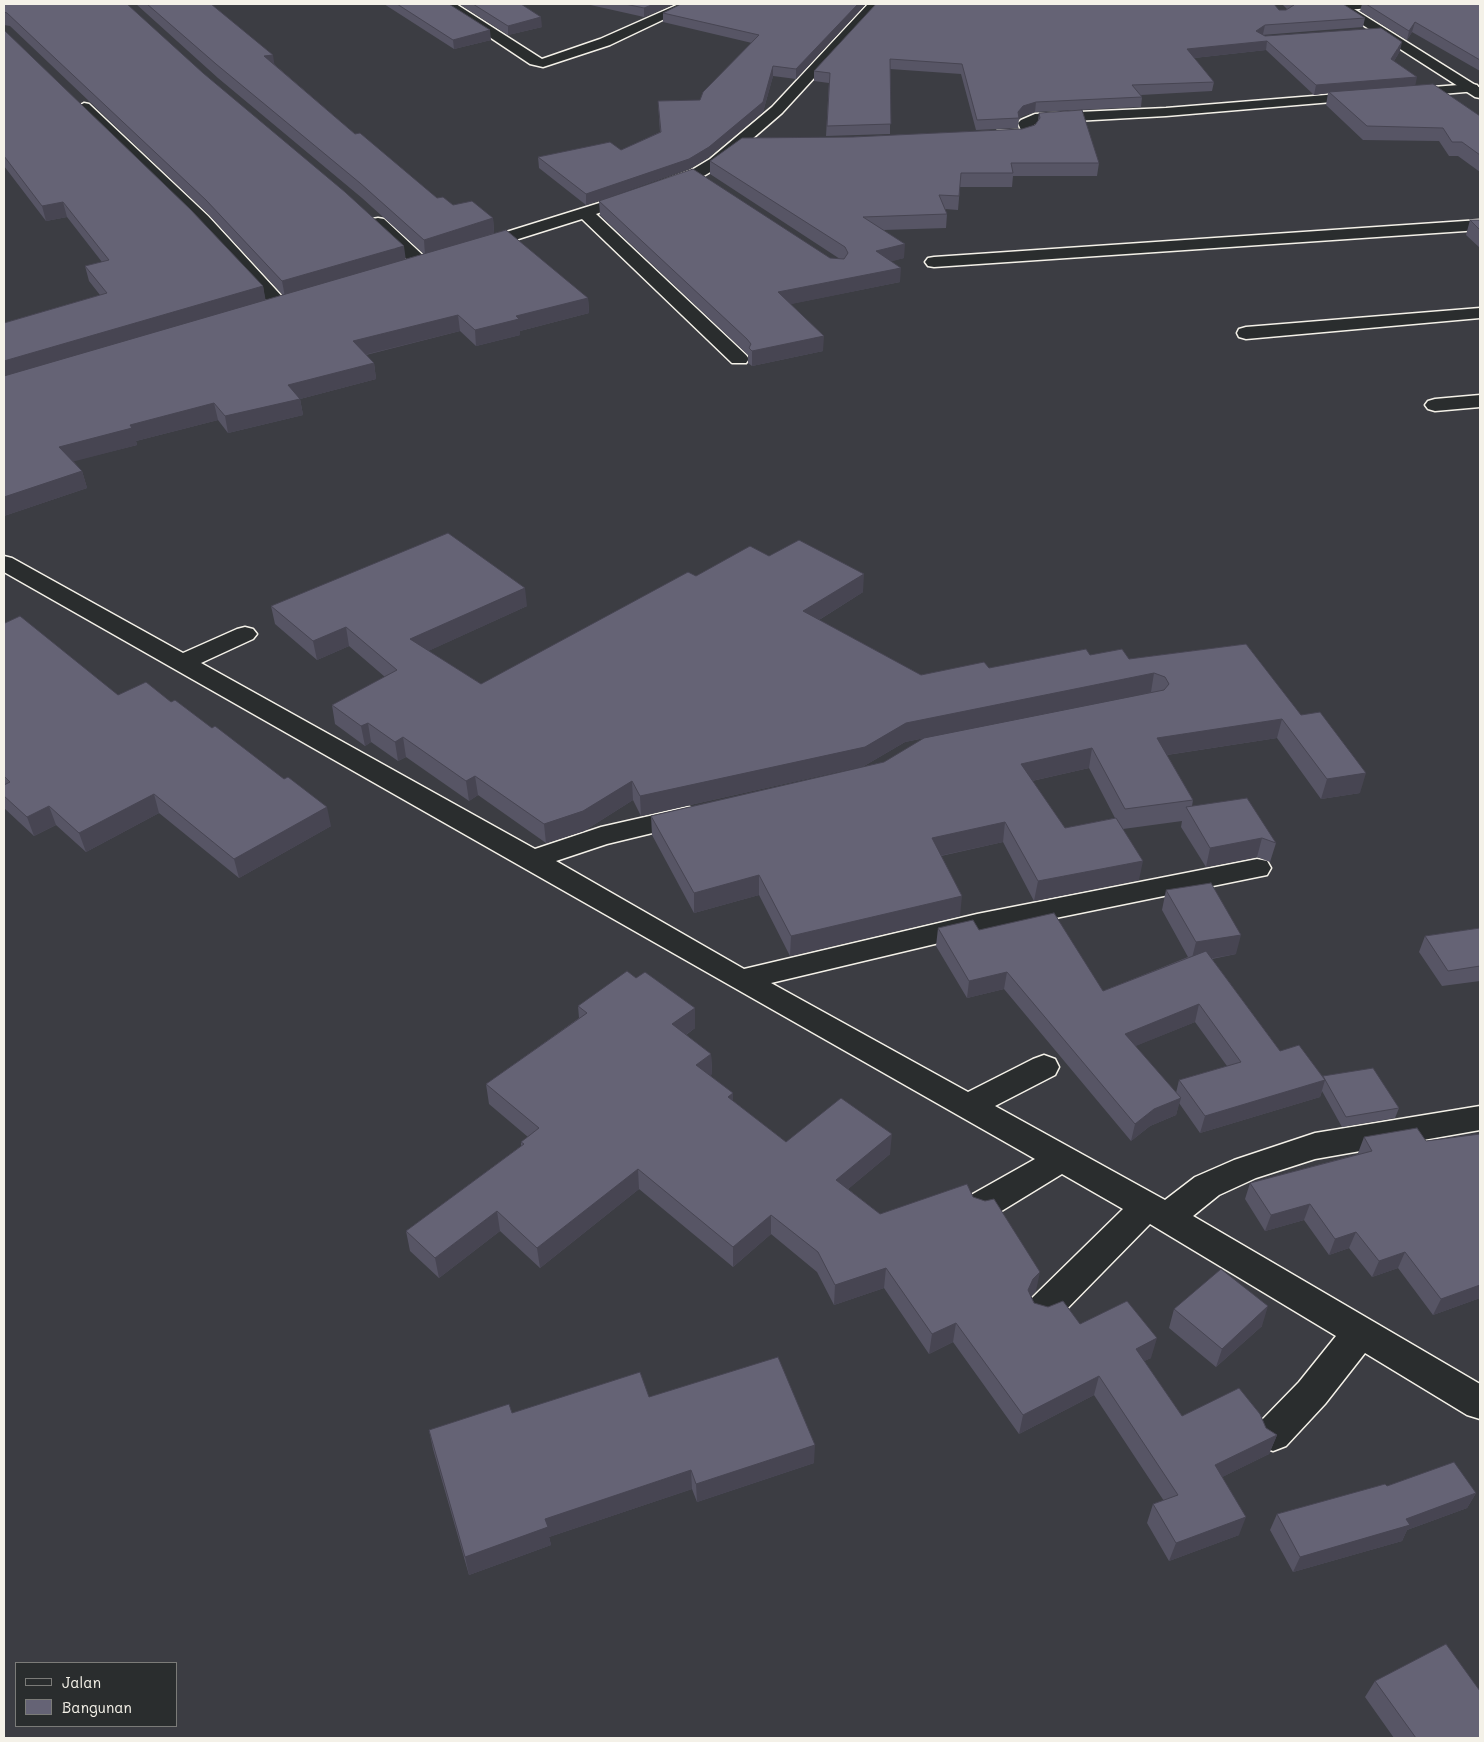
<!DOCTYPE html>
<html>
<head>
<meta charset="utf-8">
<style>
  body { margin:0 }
  #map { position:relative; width:1484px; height:1742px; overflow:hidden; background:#3c3d43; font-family:Mali,sans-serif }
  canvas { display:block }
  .frame { position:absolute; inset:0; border:5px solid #f4f1e8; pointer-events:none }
  .legend { position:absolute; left:15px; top:1662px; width:162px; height:65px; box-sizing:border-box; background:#2a2d2e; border:1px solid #7b7b78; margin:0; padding:6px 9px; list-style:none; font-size:15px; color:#f4f1e8 }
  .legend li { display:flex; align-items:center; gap:10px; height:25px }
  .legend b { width:25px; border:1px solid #7b7b78 }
</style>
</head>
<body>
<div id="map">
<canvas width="1484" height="1742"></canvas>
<div class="frame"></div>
<ul class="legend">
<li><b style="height:6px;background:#2a2d2e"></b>Jalan</li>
<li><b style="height:14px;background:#656375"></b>Bangunan</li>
</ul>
</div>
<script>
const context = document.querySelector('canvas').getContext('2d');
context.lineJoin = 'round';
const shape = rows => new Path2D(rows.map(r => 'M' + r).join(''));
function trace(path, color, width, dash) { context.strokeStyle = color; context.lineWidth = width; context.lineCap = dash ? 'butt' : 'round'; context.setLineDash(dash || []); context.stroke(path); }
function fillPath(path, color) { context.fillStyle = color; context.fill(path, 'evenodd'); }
const minor = shape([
  [440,4,456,4,542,59,600,39,679,4,696,4,610,45,543,67,530,64,440,4],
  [868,4,882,4,782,113,722,165,702,177,596,214,746,355,749,359,746,363,732,363,582,219,477,252,471,251,468,247,471,243,625,195,690,171,710,159,772,107,868,4],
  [1337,4,1381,4,1374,8,1342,10,1337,9,1337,4],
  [1472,84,1477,85,1479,88,1477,91,1406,97,1399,93,1406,89,1472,84],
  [1363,92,1370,96,1368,99,1166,116,1038,123,1034,125,1037,130,1032,137,997,141,989,136,997,131,1021,130,1018,123,1021,120,1035,114,1166,108,1363,92],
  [84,103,89,104,208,216,287,302,290,306,287,310,275,310,196,224,79,110,77,107,84,103],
  [378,218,384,219,428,260,431,264,428,268,416,268,372,227,370,223,372,219,378,218],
  [1480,220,1480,230,934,267,928,266,925,262,928,258,934,257,1480,220],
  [1480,308,1480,318,1246,339,1239,337,1237,333,1239,329,1246,327,1480,308],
  [1480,395,1480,407,1435,411,1428,409,1425,405,1428,401,1435,399,1480,395],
  [4,556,12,558,183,653,237,629,245,627,253,629,257,634,253,639,201,663,535,849,601,827,689,807,698,810,702,816,698,822,607,844,556,861,744,969,977,914,1257,859,1267,861,1271,868,1267,875,1257,877,977,934,771,983,968,1092,1033,1059,1044,1055,1055,1059,1059,1067,1055,1075,995,1106,1165,1200,1195,1177,1234,1160,1315,1133,1480,1106,1480,1130,1315,1159,1256,1178,1219,1195,1193,1216,1480,1384,1480,1419,1467,1415,1365,1353,1325,1404,1286,1446,1273,1451,1260,1446,1255,1434,1260,1422,1299,1382,1336,1336,1150,1224,1055,1321,1043,1325,1031,1321,1026,1310,1031,1299,1123,1209,1062,1174,995,1215,983,1219,971,1215,966,1205,971,1195,1035,1159,4,572,4,556]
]);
const major = shape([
  [1330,4,1346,4,1480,88,1480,98,1475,97,1330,4]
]);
trace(minor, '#f4f1e8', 3);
trace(major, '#f4f1e8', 3);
fillPath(minor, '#2a2d2e');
fillPath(major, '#2a2d2e');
fillPath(shape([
  [4,4,406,259,424,254,362,198,218,78,136,4,211,4,275,65,355,134,437,198,453,205,493,218,494,233,588,298,589,313,520,331,520,335,476,346,460,331,366,355,374,363,376,379,300,399,303,415,228,433,218,420,136,441,137,445,73,461,82,471,87,488,4,516,4,323,100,295,89,281,85,266,102,262,67,217,46,221,4,166,4,30,263,286,265,300,283,295,209,215,10,26,4,25],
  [384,4,449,4,491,40,454,49],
  [459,4,521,4,542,27,508,35],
  [586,4,675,4,644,17],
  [866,4,796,79,773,76,763,112,709,157,689,169,586,205,539,168,538,157,621,150,660,132,658,101,700,100,752,43,663,22,663,13],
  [876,4,1279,10,1286,10,1287,9,1282,4,1343,4,1365,18,1363,27,1262,35,1265,36,1400,51,1394,61,1415,85,1480,116,1480,172,1458,156,1449,156,1439,141,1363,140,1326,105,1328,93,1314,95,1266,50,1194,58,1214,82,1212,91,1141,95,1142,97,1141,107,1035,112,1022,116,1019,119,1018,128,976,130,961,74,890,69,890,134,826,136,829,83,814,81,814,71],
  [1362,4,1480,4,1480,71,1412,32,1407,40,1360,11],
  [1039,113,1099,163,1097,176,1013,176,1012,187,960,187,958,210,945,209,947,214,946,228,884,230,904,258,891,261,900,282,790,304,823,351,752,366,748,363,748,355,747,354,600,215,599,201,830,258,840,259,710,174,710,161,853,137,1022,129,1035,125,1038,121],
  [1470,220,1480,220,1480,248,1466,235],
  [769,556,863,592,819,620,921,675,989,668,1090,655,1129,659,1246,644,1360,793,1321,799,1277,738,1167,755,1193,800,1192,806,1276,843,1270,862,1257,857,1206,867,1181,827,1182,821,1123,829,1139,880,1034,901,1003,842,941,856,960,916,790,956,759,895,694,913,652,835,651,816,884,762,1151,692,905,742,864,766,641,816,633,800,584,831,546,843,478,795,469,801,406,757,398,761,371,742,365,746,335,724,332,705,385,677,349,646,317,660,275,624,271,606,527,606,428,651,481,684,696,576],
  [1089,768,1115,818,1065,828,1032,781],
  [4,622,118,695,331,826,239,878,159,813,86,852,56,825,34,836,4,808],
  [1166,890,1236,954,1212,959,1280,1051,1323,1076,1399,1108,1395,1118,1342,1127,1322,1091,1320,1097,1200,1133,1179,1103,1176,1115,1150,1126,1131,1141,1004,989,967,998,936,946,938,928,979,930,1103,991,1188,957,1162,910],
  [1195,1022,1227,1066,1179,1080,1176,1093,1135,1046],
  [1480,928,1480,981,1442,986,1419,952,1425,936],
  [578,1006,695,1028,686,1035,711,1054,712,1074,710,1075,733,1101,786,1142,890,1154,848,1189,880,1214,973,1197,1036,1291,1031,1296,1034,1303,1151,1358,1144,1361,1182,1416,1266,1428,1277,1435,1269,1454,1222,1477,1239,1535,1169,1561,1147,1523,1153,1504,1164,1501,1094,1395,1019,1434,953,1342,929,1354,884,1288,834,1305,817,1272,771,1234,733,1267,639,1189,540,1268,500,1231,439,1278,410,1251,406,1231,521,1146,521,1142,528,1137,489,1104,486,1084,579,1018],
  [1364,1137,1480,1298,1433,1315,1398,1268,1372,1277,1349,1248,1329,1255,1304,1220,1265,1231,1245,1199,1250,1183,1359,1154,1358,1153],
  [1174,1309,1262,1326,1216,1367,1169,1328],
  [649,1397,814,1463,697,1502,692,1489,549,1537,551,1545,469,1575,433,1449,429,1430,512,1413],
  [1387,1486,1476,1493,1467,1508,1407,1530,1402,1541,1293,1572,1270,1530,1277,1514],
  [1375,1681,1480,1738,1394,1738,1365,1697]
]), '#575565');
fillPath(shape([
  [654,4,675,4,644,17,644,8],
  [858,4,866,4,796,79,796,69],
  [541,17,542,27,508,35,508,26],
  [1415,22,1412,32,1407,40,1409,31],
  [1265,25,1263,34,1254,41,1256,31],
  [490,30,491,40,454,49,453,40],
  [1267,41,1266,50,1185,59,1187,49],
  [1402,42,1400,51,1389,69,1391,59],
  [273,55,275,68,264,56],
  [773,66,773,76,763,112,709,157,689,169,586,205,586,194],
  [1417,77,1415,87,1329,92,1328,93,1314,95,1316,85],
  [1036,102,1035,112,1022,116,1019,119,1018,112,1023,106],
  [63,202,67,217,46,221,42,206],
  [493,218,494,233,425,255,424,240],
  [905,244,904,258,876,266,876,251],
  [404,246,406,261,285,297,282,281],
  [901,268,900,282,777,307,778,292],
  [263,286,266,302,4,379,4,361],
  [588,298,589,313,520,331,520,335,476,346,475,330,516,316],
  [458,315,460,331,356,357,353,341],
  [824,336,823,351,752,366,752,351],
  [374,363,376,379,300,399,303,415,228,433,225,416,288,385],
  [214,403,218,420,136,441,137,445,64,464,59,447,130,425],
  [82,471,87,488,4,516,4,497],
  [864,574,863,592,803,630,803,611],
  [525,588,527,606,413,658,410,639],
  [346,627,349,646,317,660,313,641],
  [1154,673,1151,692,905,742,864,766,641,816,640,796,906,723],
  [1282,719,1277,738,1153,757,1157,738],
  [368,723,371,742,365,746,361,726],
  [403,737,406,757,398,761,395,742],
  [1092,748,1089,768,1018,784,1021,764],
  [1366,773,1360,793,1321,799,1327,779],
  [475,776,478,795,469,801,466,781],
  [632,781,633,800,584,831,546,843,544,824],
  [154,794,159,813,86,852,79,833],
  [49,806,56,825,34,836,27,817],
  [327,807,331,826,239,878,234,859],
  [1005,822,1003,842,930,858,932,838],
  [1262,838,1257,857,1206,867,1210,848],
  [1143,861,1139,880,1034,901,1038,881],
  [759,875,759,895,694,913,694,893],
  [962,896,960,916,790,956,791,936],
  [1241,935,1236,954,1191,962,1196,942],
  [1007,972,1004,989,967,998,969,981],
  [1199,1004,1195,1022,1121,1052,1125,1034],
  [695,1008,695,1028,673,1044,672,1024],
  [711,1054,712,1074,697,1085,696,1065],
  [1325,1080,1320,1097,1200,1133,1205,1116],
  [733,1093,733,1113,728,1097],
  [1181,1098,1176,1115,1150,1126,1131,1141,1135,1124,1154,1109],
  [892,1134,890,1154,835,1200,836,1180],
  [638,1169,639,1189,540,1268,537,1248],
  [1310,1204,1304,1220,1265,1231,1271,1215],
  [497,1211,500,1231,439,1278,435,1258],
  [771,1215,771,1234,733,1267,733,1247],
  [1356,1232,1349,1248,1329,1255,1335,1239],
  [1405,1252,1398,1268,1372,1277,1379,1261],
  [886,1268,884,1288,834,1305,835,1285],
  [1040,1272,1036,1291,1029,1298,1028,1290,1033,1279],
  [1480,1285,1480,1298,1433,1315,1441,1299],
  [1268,1306,1262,1326,1216,1367,1222,1349],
  [956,1323,953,1342,929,1354,932,1334],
  [1157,1338,1151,1358,1130,1368,1136,1349],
  [1099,1376,1094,1395,1019,1434,1023,1415],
  [1277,1435,1269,1454,1208,1484,1215,1465],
  [815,1445,814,1463,697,1502,696,1484],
  [691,1470,692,1489,549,1537,551,1545,469,1575,465,1557,545,1519],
  [1476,1493,1467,1508,1407,1530,1402,1541,1293,1572,1300,1557],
  [1246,1517,1239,1535,1169,1561,1176,1543]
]), '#474552');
const building = shape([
  [4,4,127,4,203,73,345,192,404,246,282,281,206,200,7,13,4,12,4,4],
  [147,4,211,4,273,55,264,56,355,134,360,133,437,198,443,197,453,205,472,201,493,218,424,240,360,183,216,64,147,4],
  [397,4,449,4,490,30,453,40,397,4],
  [473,4,521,4,541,17,508,26,473,4],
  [625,4,654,4,644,8,625,4],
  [681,4,858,4,796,69,773,66,763,102,709,147,689,159,586,194,538,157,610,142,621,150,661,132,658,101,700,100,703,92,759,35,663,13,681,4],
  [876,4,1274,4,1279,10,1286,10,1294,5,1292,4,1343,4,1365,18,1265,25,1256,31,1265,36,1381,28,1402,42,1391,59,1417,77,1316,85,1267,41,1187,49,1214,82,1132,85,1142,97,1036,102,1023,106,1018,112,1019,118,977,120,962,64,890,59,891,124,827,126,830,73,814,71,876,4],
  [1366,4,1480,4,1480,60,1415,22,1409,31,1366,4],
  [4,30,191,210,263,286,4,361,4,323,107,293,85,266,109,260,63,202,42,206,4,156,4,30],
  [1433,84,1480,116,1480,155,1462,142,1452,142,1443,128,1367,126,1329,92,1433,84],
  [1082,110,1099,163,1011,163,1013,173,961,173,959,196,939,195,947,214,863,217,905,244,876,251,901,268,778,292,824,336,752,351,749,348,751,344,747,339,599,201,693,169,830,258,844,259,848,253,845,247,710,161,742,138,853,137,1022,129,1035,125,1040,118,1039,113,1082,110],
  [1470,220,1480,220,1480,230,1470,220],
  [506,230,588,298,516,316,519,319,475,330,458,315,353,341,374,363,288,385,300,399,225,416,214,403,130,425,132,428,59,447,82,471,4,497,4,376,506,230],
  [448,533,525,588,410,639,481,684,688,572,696,576,750,546,769,556,799,540,864,574,803,611,921,675,984,662,989,668,1086,649,1090,655,1122,649,1129,659,1246,644,1301,715,1320,712,1366,773,1327,779,1282,719,1157,738,1193,800,1125,809,1092,748,1021,764,1065,828,1116,818,1143,861,1038,881,1005,822,932,838,962,896,791,936,759,875,694,893,651,816,884,762,924,738,1164,690,1169,684,1165,677,1154,673,906,723,865,747,640,796,632,781,583,811,544,824,475,776,466,781,403,737,395,742,368,723,361,726,332,705,397,670,346,627,313,641,271,606,448,533],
  [20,616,118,695,146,682,171,702,175,700,212,728,215,726,284,779,288,777,327,807,234,859,154,794,79,833,49,806,27,817,4,796,4,785,10,782,4,776,4,622,5,623,20,616],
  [1247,798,1276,843,1262,838,1210,848,1186,807,1247,798],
  [1211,883,1241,935,1196,942,1166,890,1211,883],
  [1054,913,1103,991,1206,951,1280,1051,1299,1045,1325,1080,1205,1116,1179,1080,1241,1062,1199,1004,1125,1034,1181,1098,1154,1109,1135,1124,1007,972,969,981,938,928,973,920,979,930,1054,913],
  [1480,928,1480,966,1448,971,1425,936,1480,928],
  [627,971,636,978,645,972,695,1008,672,1024,711,1054,696,1065,733,1093,728,1097,786,1142,841,1098,892,1134,836,1180,880,1214,967,1184,973,1197,985,1201,994,1199,1040,1272,1033,1279,1028,1290,1034,1303,1048,1307,1063,1301,1080,1324,1127,1301,1157,1338,1136,1349,1182,1416,1239,1388,1260,1414,1266,1428,1277,1435,1215,1465,1246,1517,1176,1543,1153,1504,1178,1495,1099,1376,1023,1415,956,1323,932,1334,886,1268,835,1285,818,1252,771,1215,733,1247,638,1169,537,1248,497,1211,435,1258,406,1231,524,1144,521,1142,539,1128,486,1084,587,1013,578,1006,627,971],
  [1373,1068,1399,1108,1346,1117,1323,1076,1373,1068],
  [1417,1128,1426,1141,1480,1134,1480,1285,1441,1299,1405,1252,1379,1261,1356,1232,1335,1239,1310,1204,1271,1215,1250,1183,1372,1151,1364,1137,1417,1128],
  [1221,1269,1268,1306,1222,1349,1174,1309,1221,1269],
  [778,1357,815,1445,696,1484,691,1470,545,1519,548,1527,465,1557,429,1430,509,1404,512,1413,640,1372,649,1397,778,1357],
  [1454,1462,1476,1493,1406,1519,1410,1525,1300,1557,1277,1514,1385,1484,1387,1486,1454,1462],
  [1446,1644,1480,1691,1480,1738,1416,1738,1375,1681,1446,1644]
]);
fillPath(building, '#656375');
trace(building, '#474552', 1);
</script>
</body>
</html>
